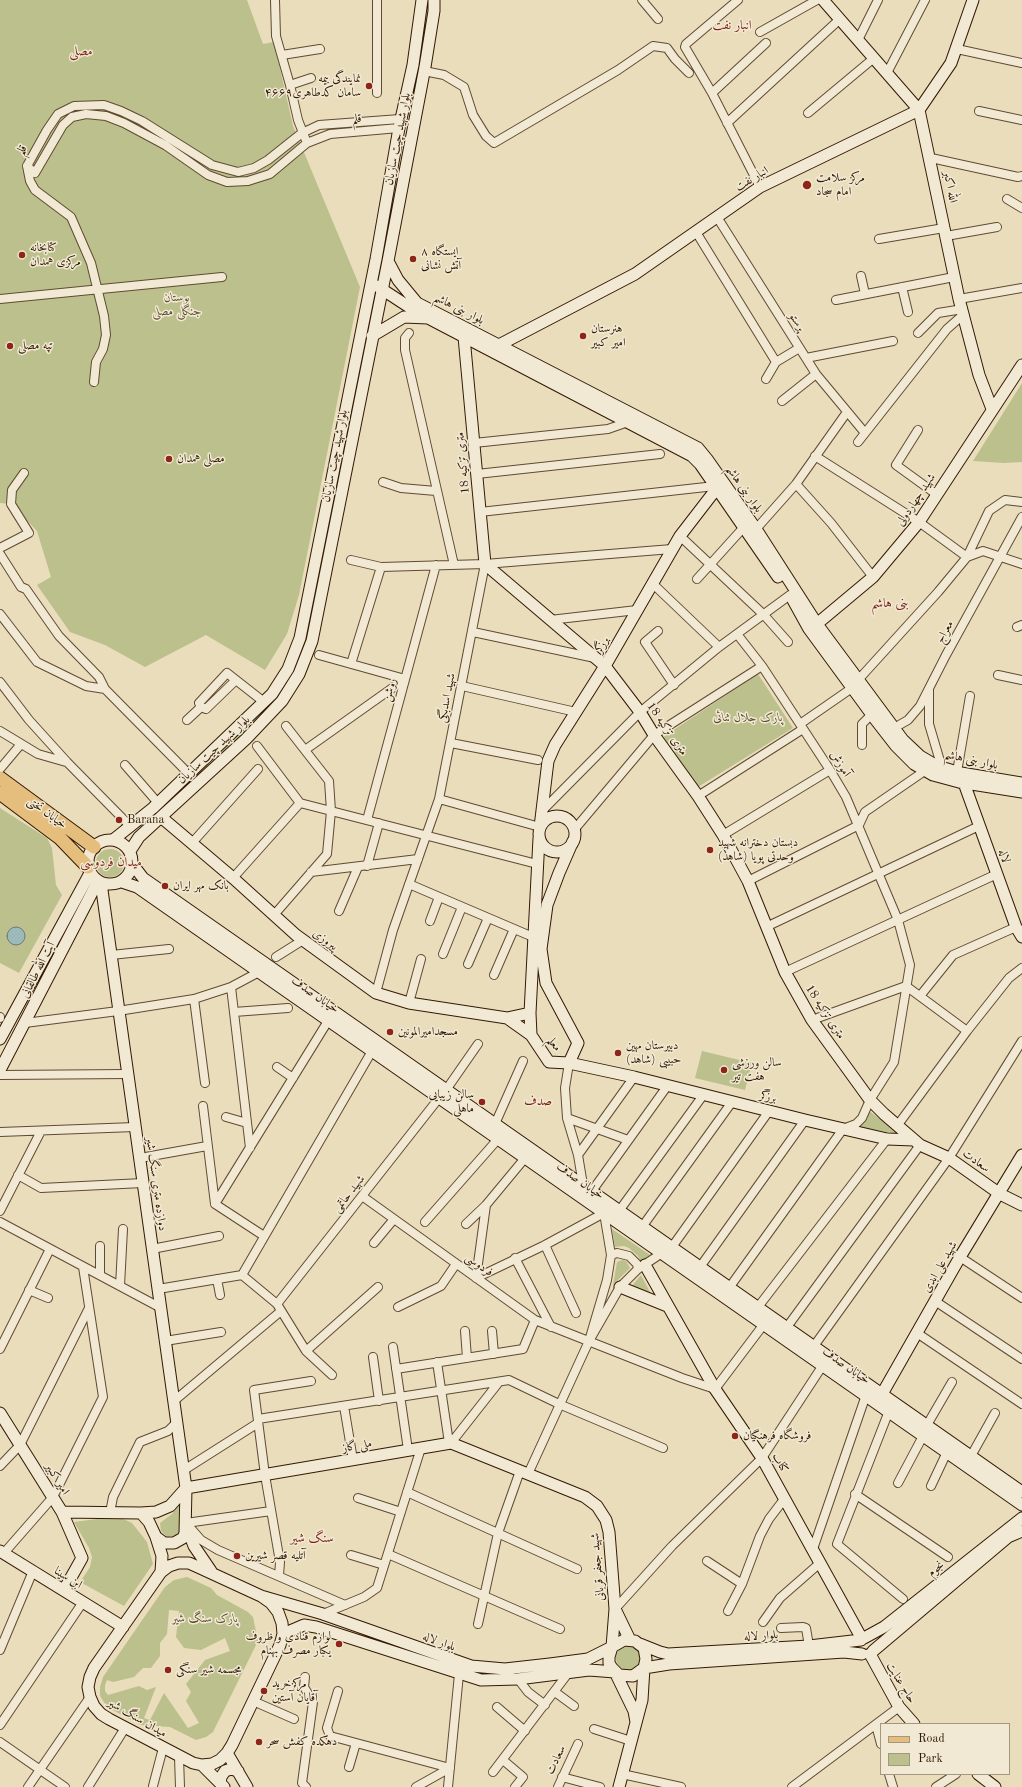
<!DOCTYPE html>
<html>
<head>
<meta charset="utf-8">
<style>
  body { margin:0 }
  #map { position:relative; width:1022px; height:1787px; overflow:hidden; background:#eaddbb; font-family:"Old Standard TT",serif }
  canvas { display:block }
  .legend { position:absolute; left:880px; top:1723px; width:130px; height:52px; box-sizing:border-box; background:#f1e9d3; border:1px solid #a59681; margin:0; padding:5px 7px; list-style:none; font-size:12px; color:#331905 }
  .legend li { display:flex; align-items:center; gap:8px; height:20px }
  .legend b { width:20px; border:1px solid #a59681 }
</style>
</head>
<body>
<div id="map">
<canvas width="1022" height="1787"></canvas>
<ul class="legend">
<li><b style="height:5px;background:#e5be7e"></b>Road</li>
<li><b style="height:11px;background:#bbc08d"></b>Park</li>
</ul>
</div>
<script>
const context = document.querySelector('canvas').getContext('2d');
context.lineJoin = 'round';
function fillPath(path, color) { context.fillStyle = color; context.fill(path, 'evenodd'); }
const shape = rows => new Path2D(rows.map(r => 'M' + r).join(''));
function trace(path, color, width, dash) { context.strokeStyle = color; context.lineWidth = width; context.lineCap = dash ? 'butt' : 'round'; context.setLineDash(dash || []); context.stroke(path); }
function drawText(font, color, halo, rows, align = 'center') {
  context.font = font + ' "Old Standard TT",Amiri,serif'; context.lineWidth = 3; context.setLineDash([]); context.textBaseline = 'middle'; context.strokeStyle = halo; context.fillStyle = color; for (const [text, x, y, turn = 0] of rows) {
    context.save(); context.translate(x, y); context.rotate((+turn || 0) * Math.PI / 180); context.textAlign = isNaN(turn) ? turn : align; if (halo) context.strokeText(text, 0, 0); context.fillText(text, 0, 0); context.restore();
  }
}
fillPath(shape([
  [0,0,247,0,263,44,274,42,293,126,360,287,299,595,287,634,265,670,206,635,145,667,105,645,70,632,37,585,51,577,37,531,11,504,0,503],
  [373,294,377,295,305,651,288,686,264,715,143,827,140,824,272,703,289,678,305,637],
  [1022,383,1022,462,1004,463,973,461],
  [758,674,793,728,698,787,663,737],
  [0,808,47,838,52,848,56,885,62,895,19,973,0,963],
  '96 863a14 14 0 1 1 28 0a14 14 0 1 1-28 0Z',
  [702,1051,752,1063,745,1090,695,1078],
  [868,1110,896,1131,905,1136,860,1127,866,1120],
  [612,1229,650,1255,641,1262,638,1256,629,1248,624,1246,615,1247],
  [622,1260,626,1261,630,1268,613,1285,617,1262],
  [641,1275,652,1296,631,1287],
  [182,1501,179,1532,176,1535,167,1537,161,1531,160,1523,172,1514],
  [112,1517,121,1518,132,1523,147,1542,153,1564,124,1606,80,1582,90,1567,92,1557,89,1548,74,1522],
  [187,1577,211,1588,217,1595,248,1612,253,1617,258,1641,213,1732,206,1737,196,1740,170,1727,141,1725,107,1707,100,1696,100,1687,103,1677,165,1587,174,1580],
  [169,1610,179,1611,176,1637,184,1648,201,1650,225,1638,230,1651,205,1660,186,1684,191,1692,186,1701,199,1723,188,1728,164,1693,150,1720,144,1718,156,1687,147,1690,139,1686,108,1695,105,1691,105,1685,107,1680,113,1682,134,1677,143,1668,151,1668,160,1656,160,1643,167,1634],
  '616 1658a12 12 0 1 1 24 0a12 12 0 1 1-24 0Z'
]), '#bbc08d');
const water = shape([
  '7 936a9 9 0 1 1 18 0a9 9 0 1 1-18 0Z'
]);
fillPath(water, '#9cbaba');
trace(water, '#727a72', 1);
const street = shape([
  [275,0,276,36,290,85,298,120,307,143],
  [377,0,377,93],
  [642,0,658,19],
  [738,0,686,44,685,47,712,93,760,187],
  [760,32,817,0],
  [858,40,878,0],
  [957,49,1022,63],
  [282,55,320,49],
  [424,71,444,75,464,87,473,115,486,136,494,143,618,70,653,46,667,48,675,59,689,73],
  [887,73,925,0],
  [290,85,311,78],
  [712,93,766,43],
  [979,111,1022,120],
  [808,113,874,58],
  [727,123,840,19],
  [931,158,1018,177,1022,176],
  [27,166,35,173,63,125,72,117,86,114,106,116,124,123,165,145,208,175,227,182,248,181,270,174,307,143,330,134,399,128],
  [27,166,47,130,58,114,74,106,104,105,121,111,142,121,212,165,238,172,254,168,268,160,302,133,319,125,400,119],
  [27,166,30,181,35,190,71,217,91,263,104,316,106,335,103,349,96,362,94,382],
  [1007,199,1022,208],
  [717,217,816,374,865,433],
  [696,232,776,362],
  [946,236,997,227],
  [879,239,944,228],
  [861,276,865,294],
  [902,287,908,312],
  [0,299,222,277],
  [959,299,1022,288],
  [836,300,954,277],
  [409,333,405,338,405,350,454,565],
  [918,333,938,313,963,309],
  [806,358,893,341],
  [766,379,776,362,796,350],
  [782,401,816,374],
  [918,430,896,465,936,494],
  [858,442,947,329,964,314],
  [474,443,608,429,628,422],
  [815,456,919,522,967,557,983,551,1022,564],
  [477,474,660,454],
  [383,482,401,488,436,491],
  [796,484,831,523,873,577],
  [480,512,715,486],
  [756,529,796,484,847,412],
  [680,536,764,615,788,642],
  [0,548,29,533,11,504,12,490,24,473],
  [0,554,21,587,26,589,59,636,99,677,105,689],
  [351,560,381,567,485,564,672,549],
  [697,579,744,527],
  [652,583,719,647],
  [0,614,37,662,86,686,105,689,189,774],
  [550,620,637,610],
  [1017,627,1022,625],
  [658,631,645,642,674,685],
  [473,632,595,658],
  [319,655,405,679],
  [351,664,381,567],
  [998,675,1022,680],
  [859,679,938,592,967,557,989,511,1005,500,1022,502],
  [0,682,29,720,67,762,131,827],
  [462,686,576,712],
  [929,690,929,724,942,768],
  [201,707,206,709,236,680],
  [187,720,201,707,199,703,227,673,264,702],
  [800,724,852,688],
  [894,728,908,720,920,706,946,655,1022,517],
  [0,731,38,754,66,762],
  [451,743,538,760],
  [862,745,862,724,872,714],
  [257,746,300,803,537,864],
  [305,750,405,679],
  [125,765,158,803],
  [0,769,21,744],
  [957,772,970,696],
  [698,796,803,729],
  [439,799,540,827],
  [542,811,640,712,719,647,790,595],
  [367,820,436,565],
  [574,830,654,735,762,666],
  [723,835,830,770],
  [192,843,258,769],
  [367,866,379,823],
  [311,872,418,859],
  [233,878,300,803],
  [748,881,859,825,865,812,926,770],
  [409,884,533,937],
  [339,911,358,867],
  [274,915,327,854,331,811,329,781,286,726],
  [430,921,439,897],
  [766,927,979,826],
  [443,954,462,907],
  [111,955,169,949],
  [276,957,303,940],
  [468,964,488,918],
  [785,972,997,874],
  [494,975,514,929],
  [231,987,250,1148],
  [376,993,393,930,439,799,485,564],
  [920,996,953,955,1016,927],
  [194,999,205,1083],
  [409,1003,421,959],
  [234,1012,288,1008],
  [0,1017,0,1018],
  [812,1020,906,986,967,1031],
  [25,1023,118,1011,194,999,231,987,259,972],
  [569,1063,565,1088,567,1118,578,1155,583,1185],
  [277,1067,293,1078],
  [0,1075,128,1074],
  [446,1090,478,1044],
  [203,1106,215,1204,264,1236],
  [226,1117,247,1123],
  [567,1118,628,1140],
  [495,1124,523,1061],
  [897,1126,967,1031,1009,978,1022,968],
  [0,1132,135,1127],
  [578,1155,634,1077],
  [140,1158,207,1146],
  [18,1175,41,1188,143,1183],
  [592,1191,668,1085],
  [362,1196,535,1320,682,1378,715,1389,764,1324],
  [215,1204,328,1021],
  [0,1211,41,1131],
  [619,1211,704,1094],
  [0,1222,161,1308],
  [425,1222,498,1139],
  [466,1224,486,1205],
  [642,1227,732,1102],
  [374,1243,394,1219],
  [545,1245,576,1313],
  [100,1246,100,1275],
  [672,1247,769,1111],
  [152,1249,219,1236],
  [611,1255,617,1253,629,1256,637,1264,638,1269],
  [960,1257,1022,1298],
  [515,1258,551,1327],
  [700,1267,805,1120],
  [242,1275,372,1051],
  [242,1275,277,1304,306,1351,332,1375],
  [476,1278,545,1245,604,1213,611,1255,607,1280,589,1341],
  [476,1278,486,1205,525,1158],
  [217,1279,220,1295],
  [120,1286,123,1229],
  [729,1288,843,1129,856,1124,862,1118,870,1100,894,1062,910,965,898,920,846,797,830,770,762,666,737,634],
  [158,1289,242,1275],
  [29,1290,48,1298],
  [935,1301,1022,1359],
  [277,1304,439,1098],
  [398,1307,441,1286,456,1264],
  [758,1307,887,1139],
  [787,1327,920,1145],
  [465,1331,467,1358],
  [492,1331,494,1354],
  [917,1333,1022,1404],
  [165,1341,221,1332],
  [814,1346,949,1158,1022,1041],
  [393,1347,408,1450],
  [0,1349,50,1249],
  [306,1351,378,1287],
  [373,1357,379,1401],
  [437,1362,449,1443],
  [396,1369,523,1349,535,1320],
  [174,1401,281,1311],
  [344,1406,353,1460],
  [889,1411,837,1544,903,1599],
  [258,1419,509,1380,559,1404,663,1448],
  [927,1425,952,1382],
  [451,1443,499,1382],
  [971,1456,995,1413],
  [0,1466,20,1445,89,1308],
  [184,1470,258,1423],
  [528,1474,589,1341,620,1287,638,1269,662,1253],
  [898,1483,923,1436],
  [931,1486,947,1452],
  [407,1492,577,1569],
  [855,1494,948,1557],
  [358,1498,401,1512],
  [271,1511,186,1523,201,1540,218,1550,345,1605],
  [110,1513,113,1497,140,1442,168,1431,177,1422],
  [813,1549,866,1395],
  [4,1553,53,1497,103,1397,83,1267],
  [388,1554,560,1629],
  [351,1555,384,1565],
  [707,1561,742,1584],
  [279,1576,280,1562,265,1475,254,1390,311,1381],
  [615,1609,672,1546,762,1458,823,1365],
  [728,1611,742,1584,760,1536,769,1519,785,1498],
  [323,1614,364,1597,377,1588,421,1448],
  [763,1622,780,1598,820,1563],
  [478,1624,498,1533,520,1471],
  [781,1628,803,1627,806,1628,809,1646],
  [0,1650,33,1571],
  [305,1677,304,1687,313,1702,302,1783,306,1787],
  [518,1679,528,1692,545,1705],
  [338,1691,327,1728,330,1736,450,1768],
  [555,1692,574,1706],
  [253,1701,294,1719],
  [497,1707,525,1731],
  [0,1725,83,1602],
  [876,1725,881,1744],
  [594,1729,631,1741],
  [0,1742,65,1787],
  [179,1757,180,1787],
  [503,1760,523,1777,515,1787],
  [349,1767,356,1743],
  [493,1772,569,1672],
  [622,1774,681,1787],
  [889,1774,893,1787],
  [562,1777,600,1787],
  [153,1786,163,1748],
  [28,1787,90,1697],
  [88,1787,125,1728],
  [416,1787,450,1768],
  [448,1787,459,1674],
  [558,1787,578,1744],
  [792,1787,899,1707],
  [936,1787,956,1774]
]);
const secondary = shape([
  [823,0,919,110,959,299,979,375,992,409],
  [388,261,398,280,417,303,698,448,707,459,756,529,817,624,903,740,920,756,937,766,961,773,1022,783],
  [377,286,426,318],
  [468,329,464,337,485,564,605,666,640,712,654,735,698,796,723,835,748,881,785,972,812,1020,870,1100,884,1114,920,1145,949,1158,1000,1194,1022,1205],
  [372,336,404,317,428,318,692,456,700,464,778,577],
  [496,349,499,345,635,274,760,187,919,110,951,63,973,0],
  [793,600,809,629,875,719,896,746,914,764,933,775,959,782,1022,792],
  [812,628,873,577,919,522,1022,365],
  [964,783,1016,927,1022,937],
  '539 834a18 18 0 1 1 36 0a18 18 0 1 1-36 0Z',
  [161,817,233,878,296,935,376,993,409,1003,507,1018,530,1013],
  [540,827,548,761,555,745,605,666,680,536,717,488],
  [539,838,530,1013,531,1035,549,1062,569,1063,634,1077,805,1120,887,1139,914,1140],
  '88 862a22 22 0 1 1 44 0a22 22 0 1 1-44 0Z',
  [113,840,153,808,272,694,288,669,300,638,376,259,399,128,413,65,422,0],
  [130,851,139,837,246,739,282,701,299,674,312,641,388,261,425,67,434,11,434,0],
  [133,865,143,878,1022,1492],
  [122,882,137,887,1022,1505],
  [101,883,186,1488,185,1533,183,1538,174,1543,164,1543,156,1537,149,1522,141,1513],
  [507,1018,531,1035],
  [0,1039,90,873],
  [569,1063,578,1043,546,983,541,949,547,905,559,873,573,841],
  [0,1070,98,881],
  [645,1265,715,1389,762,1458,862,1639],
  [620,1287,667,1306],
  [882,1394,960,1257,1022,1155],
  [0,1413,62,1512,141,1513,156,1512,170,1506,186,1488],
  [186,1488,451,1443,585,1497,597,1506,606,1520,609,1532,615,1609,612,1647,588,1659,550,1664,505,1669,471,1666,323,1614,261,1596,198,1567,189,1563,178,1563,169,1566,161,1572,94,1668,90,1677,88,1687,90,1697,94,1706,101,1714,109,1719,193,1763,202,1765,212,1764,220,1760,227,1753,232,1745,280,1645,283,1634,282,1623,278,1612,271,1603,261,1596],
  [62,1512,82,1558,64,1590],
  [186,1525,194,1546,211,1571],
  [156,1537,162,1556,161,1572],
  [0,1551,123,1627],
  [615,1609,630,1640],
  [283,1634,304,1625,316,1627,481,1680,518,1679,589,1670,615,1672,634,1711,636,1722],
  [864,1638,884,1627,1022,1518],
  [640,1644,660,1652,668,1654,809,1646,861,1640],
  [873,1651,1008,1537,1022,1531],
  [870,1654,899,1707,914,1724],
  [644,1668,669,1664,844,1652,862,1654],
  [227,1753,247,1787],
  [202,1765,224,1787],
  [978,1774,995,1787],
  [220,1783,221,1777,225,1771,231,1769,238,1771],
  [619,1787,642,1700,644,1668,646,1659,644,1648,635,1641,624,1640,612,1647,609,1657,609,1663,612,1668,619,1675,633,1676,644,1668]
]);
const primary = shape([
  [0,778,94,847],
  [0,793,60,838,88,867]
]);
trace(street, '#614a32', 10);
trace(secondary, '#331905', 13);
trace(primary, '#331905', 15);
trace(street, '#f1e9d3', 8);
trace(secondary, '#f1e9d3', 11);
trace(primary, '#e5be7e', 13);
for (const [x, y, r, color] of [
  [369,86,4,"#8f2418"],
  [807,185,5,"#8f2418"],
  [22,255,4,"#8f2418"],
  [413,259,4,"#8f2418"],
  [583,336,4,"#8f2418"],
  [10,346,4,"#8f2418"],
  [169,459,4,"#8f2418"],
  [119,820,4,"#8f2418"],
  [710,850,4,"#8f2418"],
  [165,886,4,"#8f2418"],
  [390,1032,4,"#8f2418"],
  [618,1053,4,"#8f2418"],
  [724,1070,4,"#8f2418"],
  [482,1102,4,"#8f2418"],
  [735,1436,4,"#8f2418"],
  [237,1556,4,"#8f2418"],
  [339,1644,4,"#8f2418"],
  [168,1670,4,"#8f2418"],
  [264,1691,4,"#8f2418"],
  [259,1742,4,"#8f2418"]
]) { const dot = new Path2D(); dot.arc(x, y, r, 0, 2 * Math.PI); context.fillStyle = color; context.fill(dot); trace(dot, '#f1e9d3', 1.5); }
drawText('12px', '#331905', '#f1e9d3', [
  ["نمایندگی بیمه",361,79,"right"],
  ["سامان کدطاهری۴۶۶۹",361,93,"right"],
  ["مرکز سلامت",816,178],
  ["امام سجاد",816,192],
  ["کتابخانه",30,248],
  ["مرکزی همدان",30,262],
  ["ایستگاه ۸",421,252],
  ["آتش نشانی",421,266],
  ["هنرستان",591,329],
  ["امیر کبیر",591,343],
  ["تپه مصلی",18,346],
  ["مصلی همدان",177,459],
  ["Barana",127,820],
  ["دبستان دخترانه شهید",718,843],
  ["وحدتی پویا (شاهد)",718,857],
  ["بانک مهر ایران",173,886],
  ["مسجدامیرالمونین",398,1032],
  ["دبیرستان مهین",626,1046],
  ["حبیبی (شاهد)",626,1060],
  ["سالن ورزشی",732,1063],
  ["هفت تیر",732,1077],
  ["سالن زیبایی",474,1095,"right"],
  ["ماهلی",474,1109,"right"],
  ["فروشگاه فرهنگیان",743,1436],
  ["آتلیه قصر شیرین",245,1556],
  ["لوازم قنادی و ظروف",331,1637,"right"],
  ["یکبار مصرف بهنام",331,1651,"right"],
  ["مجسمه شیر سنگی",176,1670],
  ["مرکزخرید",272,1684],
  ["آقایان آستین",272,1698],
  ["دهکده کفش سحر",267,1742]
], 'left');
drawText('12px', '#331905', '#f1e9d3', [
  ["قلم",357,119,-4],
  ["بلوار شهید چیت سازیان",398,139,-79],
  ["قلم",22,150,-59],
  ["انبار نفت",752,179,-31],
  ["الله اکبر",950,187,79],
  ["بلوار بنی هاشم",459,309,27],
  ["پرستو",797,322,57],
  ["بلوار شهید چیت سازیان",335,456,-79],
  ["18 متری تزکیه",463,463,-95],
  ["بلوار بنی هاشم",744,489,55],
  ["شهید چهاردولی",916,500,-56],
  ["معراج",945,632,-61],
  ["برزگر",602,645,-60],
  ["روشن",390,690,-75],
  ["شهید اسدبگی",447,698,-79],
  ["18 متری تزکیه",667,729,55],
  ["بلوار شهید چیت سازیان",214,750,-43],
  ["بلوار بنی هاشم",971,760,12],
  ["آموزش",840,764,58],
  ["خیابان تختی",47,813,36],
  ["لاله",1004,856,70],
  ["پیروزی",325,940,36],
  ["آیت الله طالقانی",38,970,-63],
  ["خیابان صدف",315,995,35],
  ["18 متری تزکیه",825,1012,57],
  ["معلم",554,1044,50],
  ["برزگر",768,1097,14],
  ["سعادت",976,1161,35],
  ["خیابان صدف",580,1181,35],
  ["دوازده متری سنگ شیر",156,1184,82],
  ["شهید حاتمی",349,1194,-52],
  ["فردوسی",479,1265,35],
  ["شهید علی ابدی",940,1267,-60],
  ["خیابان صدف",846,1366,35],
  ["ملی گاز",357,1446,-10],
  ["کتاب",780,1463,60],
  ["امیر کبیر",57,1479,58],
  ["شهید جعفر قربانی",598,1567,-95],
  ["نجوم",936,1569,-39],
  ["ابن سینا",68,1578,32],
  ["بلوار لاله",761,1636,-3],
  ["بلوار لاله",439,1642,20],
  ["حاج عنایت",901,1683,58],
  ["میدان سنگ شیر",137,1718,30],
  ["سعادت",556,1760,-65]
]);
drawText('italic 12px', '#5c4b2e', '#f1e9d3', [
  ["بوستان",177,298],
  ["جنگلی مصلی",177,312],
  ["پارک جلال ثنائی",748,718],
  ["پارک سنگ شیر",205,1619]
]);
drawText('13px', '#7a1f14', '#f1e9d3', [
  ["انبار نفت",732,26],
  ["مصلی",81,52],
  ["بنی هاشم",890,604],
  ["میدان فردوسی",111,863],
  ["صدف",538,1102],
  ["سنگ شیر",312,1539]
]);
</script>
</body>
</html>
